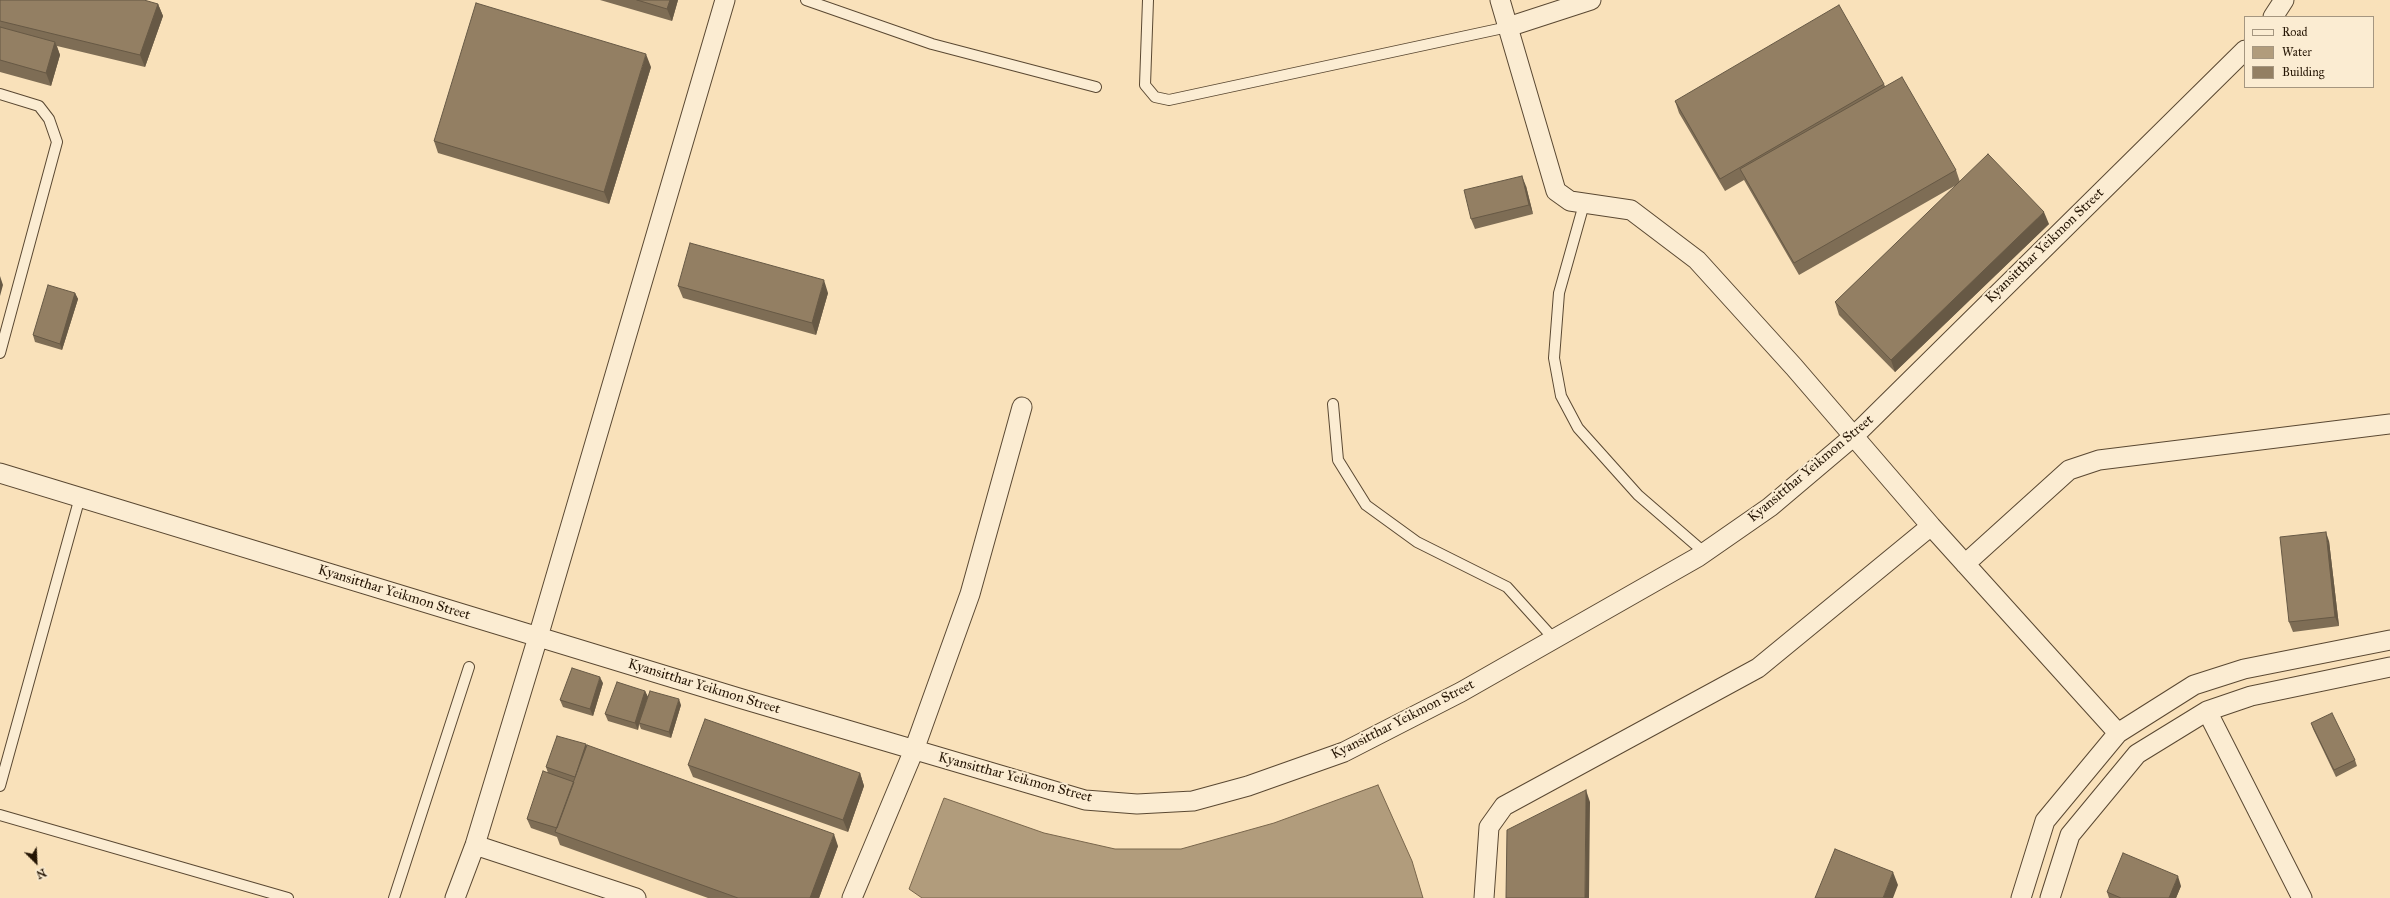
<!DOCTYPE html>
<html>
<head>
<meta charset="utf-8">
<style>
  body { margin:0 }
  #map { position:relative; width:2390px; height:898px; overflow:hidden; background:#f9e1ba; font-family:"IM FELL Great Primer",serif }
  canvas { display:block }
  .legend { position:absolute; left:2244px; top:16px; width:130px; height:72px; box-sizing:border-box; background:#fbecd2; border:1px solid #a59680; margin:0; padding:5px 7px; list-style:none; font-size:12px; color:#251504 }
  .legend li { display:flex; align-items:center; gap:8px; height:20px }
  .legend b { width:20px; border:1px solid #a59680 }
  .north { position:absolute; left:16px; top:842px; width:40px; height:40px; -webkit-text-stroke:3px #fbecd2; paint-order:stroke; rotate:156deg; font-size:11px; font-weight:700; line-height:16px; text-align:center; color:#251504 }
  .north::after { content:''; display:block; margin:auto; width:14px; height:18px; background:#251504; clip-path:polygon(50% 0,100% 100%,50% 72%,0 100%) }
</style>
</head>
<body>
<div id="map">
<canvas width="2390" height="898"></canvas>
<ul class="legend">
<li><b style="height:5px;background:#fbecd2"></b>Road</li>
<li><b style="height:11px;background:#b19c7c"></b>Water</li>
<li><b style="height:11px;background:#937f63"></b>Building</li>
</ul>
<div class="north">N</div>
</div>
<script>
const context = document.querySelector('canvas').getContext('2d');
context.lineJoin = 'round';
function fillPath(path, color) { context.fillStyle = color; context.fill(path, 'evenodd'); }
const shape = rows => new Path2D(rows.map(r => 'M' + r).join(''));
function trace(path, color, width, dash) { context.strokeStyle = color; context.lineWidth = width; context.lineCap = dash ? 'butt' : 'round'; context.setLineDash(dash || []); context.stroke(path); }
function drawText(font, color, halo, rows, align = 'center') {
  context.font = font + ' "IM FELL Great Primer",serif'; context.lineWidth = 4; context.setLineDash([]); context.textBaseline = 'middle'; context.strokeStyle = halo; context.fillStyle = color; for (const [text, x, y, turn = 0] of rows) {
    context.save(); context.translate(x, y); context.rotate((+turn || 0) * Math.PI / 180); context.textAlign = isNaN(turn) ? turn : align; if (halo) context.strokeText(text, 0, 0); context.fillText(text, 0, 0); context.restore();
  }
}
const water = shape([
  [1378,785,1412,861,1423,898,922,898,909,889,944,798,1044,833,1115,849,1181,849,1274,823,1378,785]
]);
fillPath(water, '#b19c7c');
trace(water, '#79664c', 1);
const lane = shape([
  [806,0,932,44,1096,87],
  [1148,0,1145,85,1155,97,1169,100,1508,27],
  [0,94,39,106,49,119,57,142,0,353],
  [1584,204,1559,293,1554,358,1561,396,1578,428,1638,495,1705,553],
  [1333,404,1338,460,1366,505,1417,542,1507,587,1554,639],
  [0,786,80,497],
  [0,815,288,898],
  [394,898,469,667]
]);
const street = shape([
  [1500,0,1556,191,1570,201,1631,210,1697,260,1794,367,1931,526,2118,733],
  [2273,17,2284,0],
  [1508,27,1591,0],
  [0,473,739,698,1085,800,1137,804,1193,801,1248,786,1344,752,1461,692,1698,557,1770,507,1854,436,2245,50],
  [1965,564,2069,470,2099,460,2390,424],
  [2207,711,2302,898],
  [475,845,636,898],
  [455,898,475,845,538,637,725,0],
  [852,898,914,750,970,594,1022,407],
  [1484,898,1489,827,1504,806,1758,668,1931,526],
  [2021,898,2045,821,2118,733,2194,685,2244,669,2390,640],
  [2050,898,2070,835,2137,754,2207,711,2251,696,2390,667]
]);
trace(lane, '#5a4832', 12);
trace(street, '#5a4832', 21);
trace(lane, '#fbecd2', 10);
trace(street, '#fbecd2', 19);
fillPath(shape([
  [0,0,158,4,163,16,145,67,57,46,60,55,51,86,0,72],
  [600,0,678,0,672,21],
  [651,67,609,204,438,153,434,141],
  [1884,84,1885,86,1956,170,1960,182,2049,224,1895,372,1839,315,1835,302,1958,184,1799,275,1744,180,1725,191,1679,113,1675,101],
  [1526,186,1533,214,1475,229,1471,219],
  [678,286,828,293,816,335,683,298],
  [75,293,78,299,62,350,35,342,33,335],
  [2329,541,2339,626,2293,632,2289,622],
  [603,683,593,716,563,707,560,700],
  [645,691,648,697,645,705,681,705,671,738,641,729,639,724,638,730,608,721,605,714],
  [2311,723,2355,760,2357,766,2336,777,2313,729],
  [586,744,587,747,838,846,819,898,708,898,560,845,557,837,531,828,527,819,548,773,546,767],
  [688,765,860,773,864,786,848,832,693,777],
  [2181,886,2176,898,2109,898,2107,892]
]), '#7e6d55');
fillPath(shape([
  [670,0,678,0,672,21,667,9],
  [158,4,163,16,145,67,140,55],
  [55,42,60,55,51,86,46,73],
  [646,54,651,67,609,204,604,192],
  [1522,176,1526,186,1533,214,1529,205],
  [2044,212,2049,224,1895,372,1891,360],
  [0,276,3,285,0,296],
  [824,280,828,293,816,335,812,323],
  [75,293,78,299,62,350,60,344],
  [2326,532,2329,541,2339,626,2335,617],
  [600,677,603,683,593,716,590,709],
  [645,691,648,697,640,723,639,723,639,724,638,730,635,723],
  [679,699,681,705,671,738,669,732],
  [586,744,588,751,575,777],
  [860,773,864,786,848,832,843,820],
  [1586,790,1590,802,1589,898,1585,898],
  [834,834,838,846,819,898,810,898],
  [1893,872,1898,885,1893,898,1883,898],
  [2178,876,2181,886,2176,898,2169,898]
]), '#675945');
const building = shape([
  [0,0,144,0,158,4,140,55,0,21,0,0],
  [637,0,670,0,667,9,637,0],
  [476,3,646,54,604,192,434,141,476,3],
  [1839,5,1884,84,1720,179,1675,101,1839,5],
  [0,27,55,42,46,73,0,60,0,27],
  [1902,77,1956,170,1794,263,1740,169,1902,77],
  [1988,154,2044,212,1891,360,1835,302,1988,154],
  [1522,176,1529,205,1471,219,1464,190,1522,176],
  [690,243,824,280,812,323,678,286,690,243],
  [48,285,75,293,60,344,33,335,48,285],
  [2326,532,2335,617,2289,622,2280,537,2326,532],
  [572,668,600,677,590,709,560,700,572,668],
  [617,682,645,691,635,723,605,714,617,682],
  [650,691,679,699,669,732,639,723,650,691],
  [2332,713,2355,760,2334,770,2311,723,2332,713],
  [705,719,860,773,843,820,688,765,705,719],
  [557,736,586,744,575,777,546,767,557,736],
  [587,745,834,834,810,898,738,898,555,832,587,745],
  [543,771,574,782,557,828,527,819,543,771],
  [1586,790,1585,898,1506,898,1507,830,1586,790],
  [1835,849,1893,872,1883,898,1815,898,1835,849],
  [2123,853,2178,876,2169,898,2121,898,2107,892,2123,853]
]);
fillPath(building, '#937f63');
trace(building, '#675945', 1);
drawText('14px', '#251504', '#fbecd2', [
  ["Kyansitthar Yeikmon Street",2045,246,-44],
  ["Kyansitthar Yeikmon Street",1811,469,-40],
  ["Kyansitthar Yeikmon Street",394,593,17],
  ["Kyansitthar Yeikmon Street",704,687,17],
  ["Kyansitthar Yeikmon Street",1403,720,-27],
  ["Kyansitthar Yeikmon Street",1015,778,15]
]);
</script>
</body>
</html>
